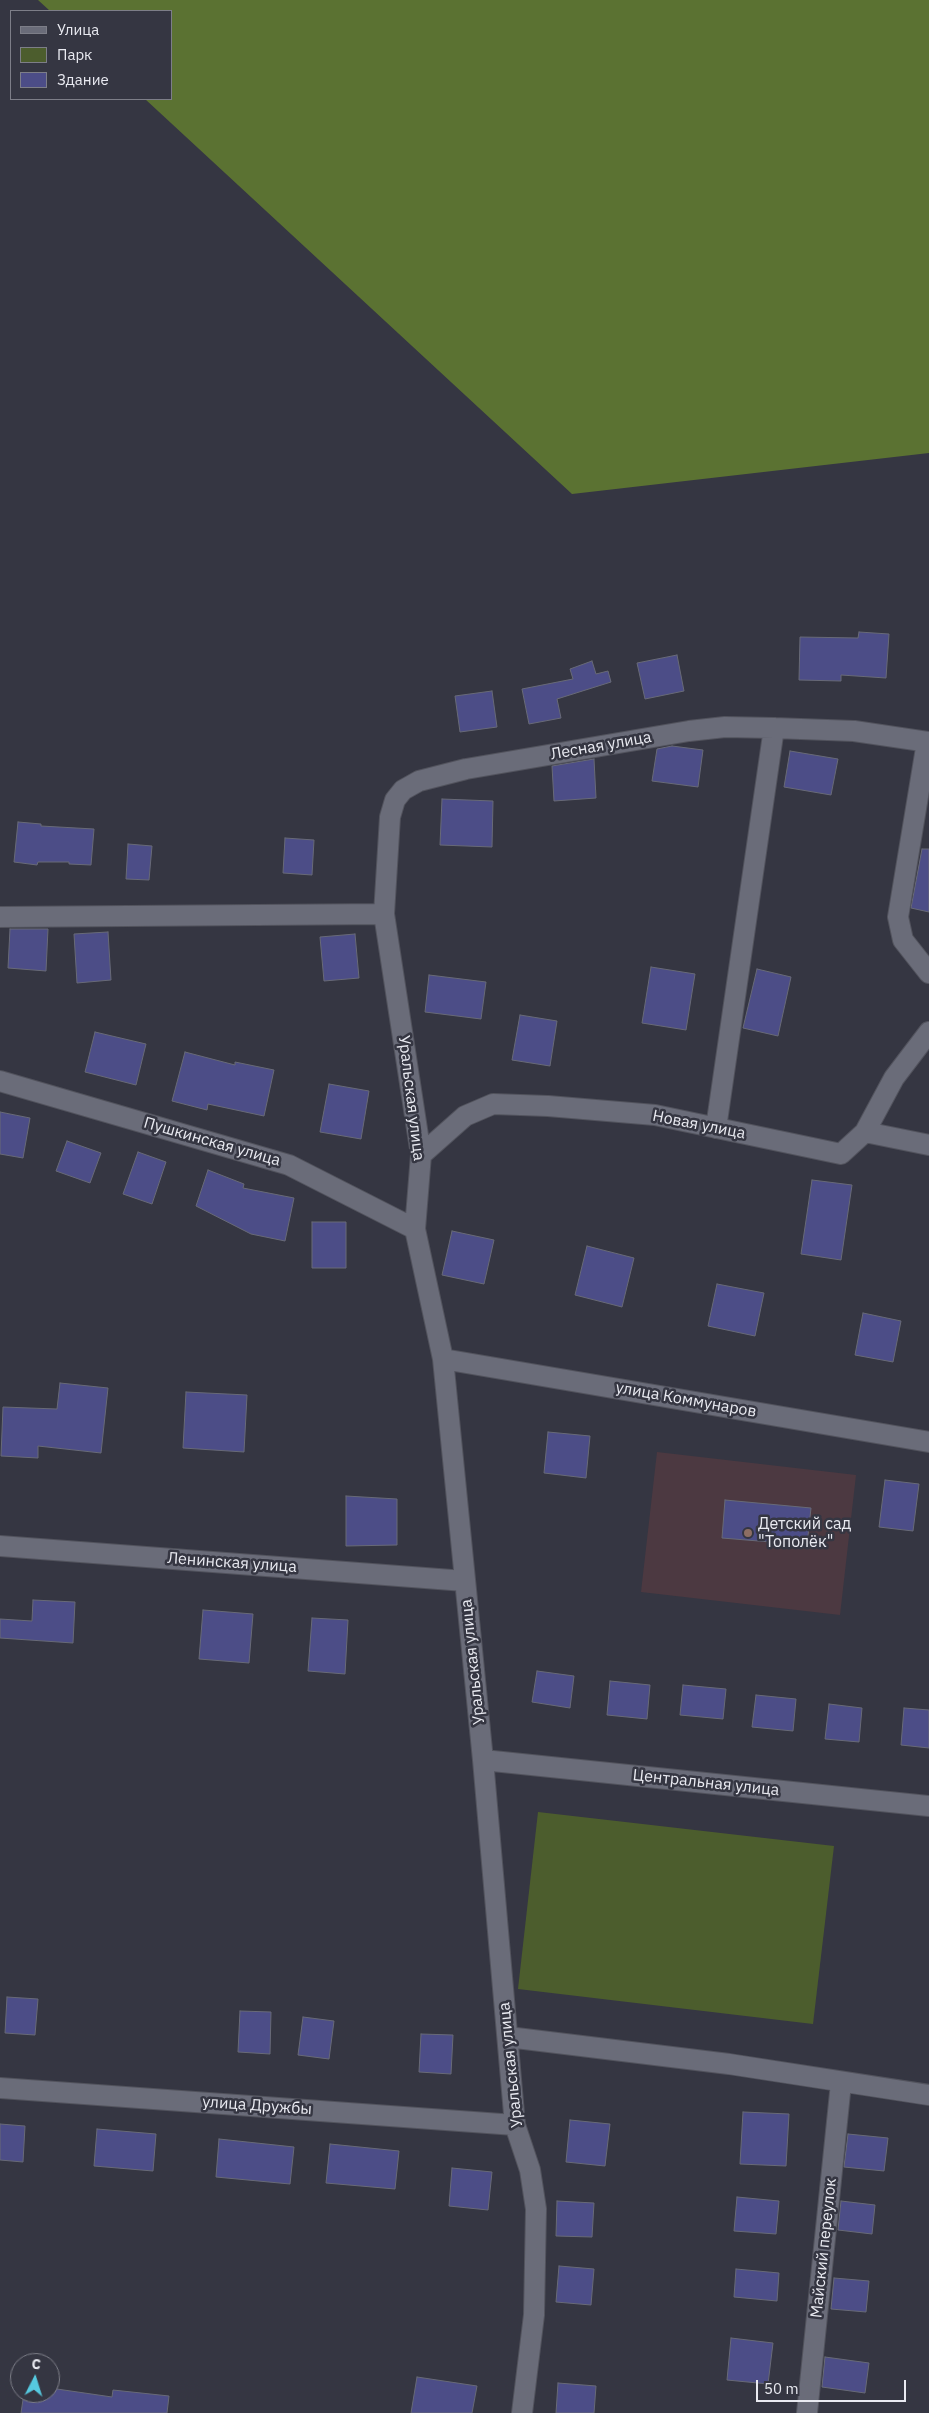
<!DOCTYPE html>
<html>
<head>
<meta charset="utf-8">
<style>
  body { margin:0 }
  #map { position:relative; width:929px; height:2413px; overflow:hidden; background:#353642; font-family:"IBM Plex Sans",sans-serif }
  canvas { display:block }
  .legend { position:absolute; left:10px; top:10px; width:162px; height:90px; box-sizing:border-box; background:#353642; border:1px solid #7d7e88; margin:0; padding:6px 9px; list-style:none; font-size:15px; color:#e9eaf1 }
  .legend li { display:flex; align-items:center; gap:10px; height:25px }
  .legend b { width:25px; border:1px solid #7d7e88 }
  .north { position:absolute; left:10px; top:2353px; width:50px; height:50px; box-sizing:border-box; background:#353642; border:1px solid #7d7e88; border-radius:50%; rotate:5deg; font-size:14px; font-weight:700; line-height:20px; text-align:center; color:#e9eaf1 }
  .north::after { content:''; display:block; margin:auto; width:18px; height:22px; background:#56c9e0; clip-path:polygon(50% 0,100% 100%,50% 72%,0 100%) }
  .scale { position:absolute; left:756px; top:2380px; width:150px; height:22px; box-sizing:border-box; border:2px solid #e9eaf1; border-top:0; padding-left:6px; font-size:15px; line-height:18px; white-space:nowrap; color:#e9eaf1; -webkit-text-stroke:4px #353642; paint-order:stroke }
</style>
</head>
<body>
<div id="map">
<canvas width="929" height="2413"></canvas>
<ul class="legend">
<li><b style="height:6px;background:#6a6c79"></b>Улица</li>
<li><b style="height:14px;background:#4c5d2d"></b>Парк</li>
<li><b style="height:14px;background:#4c4d87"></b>Здание</li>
</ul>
<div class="north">С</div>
<div class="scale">50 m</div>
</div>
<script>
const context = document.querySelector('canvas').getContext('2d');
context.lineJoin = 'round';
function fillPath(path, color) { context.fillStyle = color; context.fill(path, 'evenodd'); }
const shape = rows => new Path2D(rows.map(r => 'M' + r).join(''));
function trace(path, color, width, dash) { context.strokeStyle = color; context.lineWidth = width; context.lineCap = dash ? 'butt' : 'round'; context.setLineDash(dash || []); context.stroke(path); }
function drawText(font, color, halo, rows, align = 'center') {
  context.font = font + ' "IBM Plex Sans",sans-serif'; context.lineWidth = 5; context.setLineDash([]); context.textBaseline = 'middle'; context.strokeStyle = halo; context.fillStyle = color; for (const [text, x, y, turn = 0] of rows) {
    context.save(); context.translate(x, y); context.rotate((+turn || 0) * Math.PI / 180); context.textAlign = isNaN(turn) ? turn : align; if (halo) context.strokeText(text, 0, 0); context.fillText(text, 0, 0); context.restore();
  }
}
fillPath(shape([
  [657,1452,856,1475,840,1615,641,1592]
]), '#4c3941');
fillPath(shape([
  [538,1812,834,1846,813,2024,518,1989]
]), '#4c5d2d');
fillPath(shape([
  [38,0,929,0,929,453,572,494,145,99,171,99,171,11,50,11]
]), '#5b7232');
const building = shape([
  [859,632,889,634,886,678,841,675,841,681,799,680,800,637,858,638,859,632],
  [677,655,684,691,645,699,637,663,677,655],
  [592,661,596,674,608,671,611,682,557,699,561,718,529,724,522,689,573,679,570,669,592,661],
  [492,691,497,727,460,732,455,696,492,691],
  [672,746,703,750,698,787,652,781,657,749,672,746],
  [790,751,838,759,831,795,784,787,790,751],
  [594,759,596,798,554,801,552,766,594,759],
  [442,799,493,801,492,847,440,845,442,799],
  [18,822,41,824,41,826,94,829,91,865,69,864,69,862,38,862,37,865,14,862,18,822],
  [285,838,314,840,312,875,283,873,285,838],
  [128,844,152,846,149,880,126,879,128,844],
  [922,849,929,849,929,912,911,908,922,849],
  [10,929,48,929,46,971,8,968,10,929],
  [108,932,111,980,77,983,74,934,108,932],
  [355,934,359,978,324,981,320,937,355,934],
  [651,967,695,974,686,1030,642,1023,651,967],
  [757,969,791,977,778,1036,743,1028,757,969],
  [429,975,486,982,481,1019,425,1012,429,975],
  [520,1015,557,1021,550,1066,512,1060,520,1015],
  [95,1032,146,1044,136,1085,85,1072,95,1032],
  [185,1052,235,1065,235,1062,274,1070,264,1116,208,1104,207,1110,172,1101,185,1052],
  [329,1084,369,1091,361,1139,320,1132,329,1084],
  [0,1112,30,1118,23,1158,0,1154,0,1112],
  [67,1141,101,1153,90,1183,56,1171,67,1141],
  [138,1152,166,1162,152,1204,123,1194,138,1152],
  [208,1170,244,1184,243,1188,294,1198,285,1241,251,1234,196,1206,208,1170],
  [812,1180,852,1185,841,1260,801,1254,812,1180],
  [312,1222,346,1222,346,1268,312,1268,312,1222],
  [452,1231,494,1240,484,1284,442,1275,452,1231],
  [587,1246,634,1258,622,1307,575,1295,587,1246],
  [717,1284,764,1293,755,1336,708,1326,717,1284],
  [863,1313,901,1321,893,1362,855,1355,863,1313],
  [60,1383,108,1388,101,1453,38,1446,38,1458,1,1456,3,1407,57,1409,60,1383],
  [186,1392,247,1395,244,1452,183,1448,186,1392],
  [548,1432,590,1436,586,1478,544,1473,548,1432],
  [885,1480,919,1484,913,1531,879,1527,885,1480],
  [346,1496,397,1499,397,1545,346,1546,346,1496],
  [725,1500,811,1508,807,1545,722,1538,725,1500],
  [33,1600,75,1602,73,1643,0,1638,0,1619,32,1621,33,1600],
  [203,1610,253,1614,249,1663,199,1659,203,1610],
  [312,1618,348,1620,345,1674,308,1671,312,1618],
  [537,1671,574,1676,570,1708,532,1702,537,1671],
  [610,1681,650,1685,647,1719,607,1715,610,1681],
  [683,1685,726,1689,723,1719,680,1715,683,1685],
  [756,1695,796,1699,793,1731,752,1727,756,1695],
  [829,1704,862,1708,859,1742,825,1739,829,1704],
  [904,1708,929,1710,929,1748,901,1745,904,1708],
  [7,1997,38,1999,35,2035,5,2033,7,1997],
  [240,2011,271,2012,270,2054,238,2052,240,2011],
  [303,2017,334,2021,329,2059,298,2055,303,2017],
  [421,2034,453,2035,451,2074,419,2072,421,2034],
  [743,2112,789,2114,786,2166,740,2164,743,2112],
  [570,2120,610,2124,605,2166,566,2162,570,2120],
  [0,2124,25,2126,23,2162,0,2160,0,2124],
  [97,2129,156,2134,153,2171,94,2166,97,2129],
  [848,2134,888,2138,884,2171,844,2167,848,2134],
  [219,2139,294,2147,290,2184,216,2177,219,2139],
  [330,2144,399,2151,395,2189,326,2183,330,2144],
  [452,2168,492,2172,488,2210,449,2206,452,2168],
  [737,2197,779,2201,776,2234,734,2231,737,2197],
  [557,2201,594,2203,592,2237,556,2236,557,2201],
  [841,2201,875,2205,872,2234,838,2230,841,2201],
  [559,2266,594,2269,591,2305,556,2302,559,2266],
  [736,2269,779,2273,777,2301,734,2297,736,2269],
  [834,2278,869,2281,866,2312,831,2309,834,2278],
  [731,2338,773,2343,768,2384,727,2380,731,2338],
  [825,2357,869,2363,865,2393,822,2387,825,2357],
  [417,2377,477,2386,472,2413,411,2413,417,2377],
  [558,2383,596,2386,594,2413,556,2413,558,2383],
  [50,2388,112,2397,113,2390,169,2396,167,2413,21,2413,24,2393,50,2393,50,2388]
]);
fillPath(building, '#4c4d87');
trace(building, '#686a77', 1);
const minor = shape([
  [927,742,898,917,903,940,929,973],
  [0,917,384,914],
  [0,1081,289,1165,415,1229],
  [716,1128,774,728],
  [865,1132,929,1145],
  [421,1155,465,1116,493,1104,548,1106,655,1115,841,1154,865,1132,894,1078,929,1032],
  [443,1359,929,1442],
  [0,1546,465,1581],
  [483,1760,929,1806],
  [508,2037,729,2064,929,2095],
  [0,2088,515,2125],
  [522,2413,534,2315,536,2209,530,2170,515,2125,483,1760,443,1359,415,1229,421,1155,384,914,390,817,395,800,403,790,419,781,466,769,689,731,725,727,774,728,854,731,929,742],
  [807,2413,841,2083]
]);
trace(minor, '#52535d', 22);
trace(minor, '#6a6c79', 20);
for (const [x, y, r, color] of [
  [748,1533,5,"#8d6e63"]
]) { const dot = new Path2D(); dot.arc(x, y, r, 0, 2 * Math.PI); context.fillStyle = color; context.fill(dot); trace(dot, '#353642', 2); }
drawText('16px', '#e9eaf1', '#353642', [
  ["Лесная улица",601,746,-10],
  ["Уральская улица",411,1098,83],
  ["Новая улица",699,1125,11],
  ["Пушкинская улица",212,1142,16],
  ["улица Коммунаров",686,1400,10],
  ["Ленинская улица",232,1563,4],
  ["Уральская улица",473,1662,-96],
  ["Центральная улица",706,1783,6],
  ["Уральская улица",511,2065,-96],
  ["улица Дружбы",257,2106,4],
  ["Майский переулок",824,2248,-84]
]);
drawText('16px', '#e9eaf1', '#353642', [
  ["Детский сад",758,1524],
  ["\"Тополёк\"",758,1542]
], 'left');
</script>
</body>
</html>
